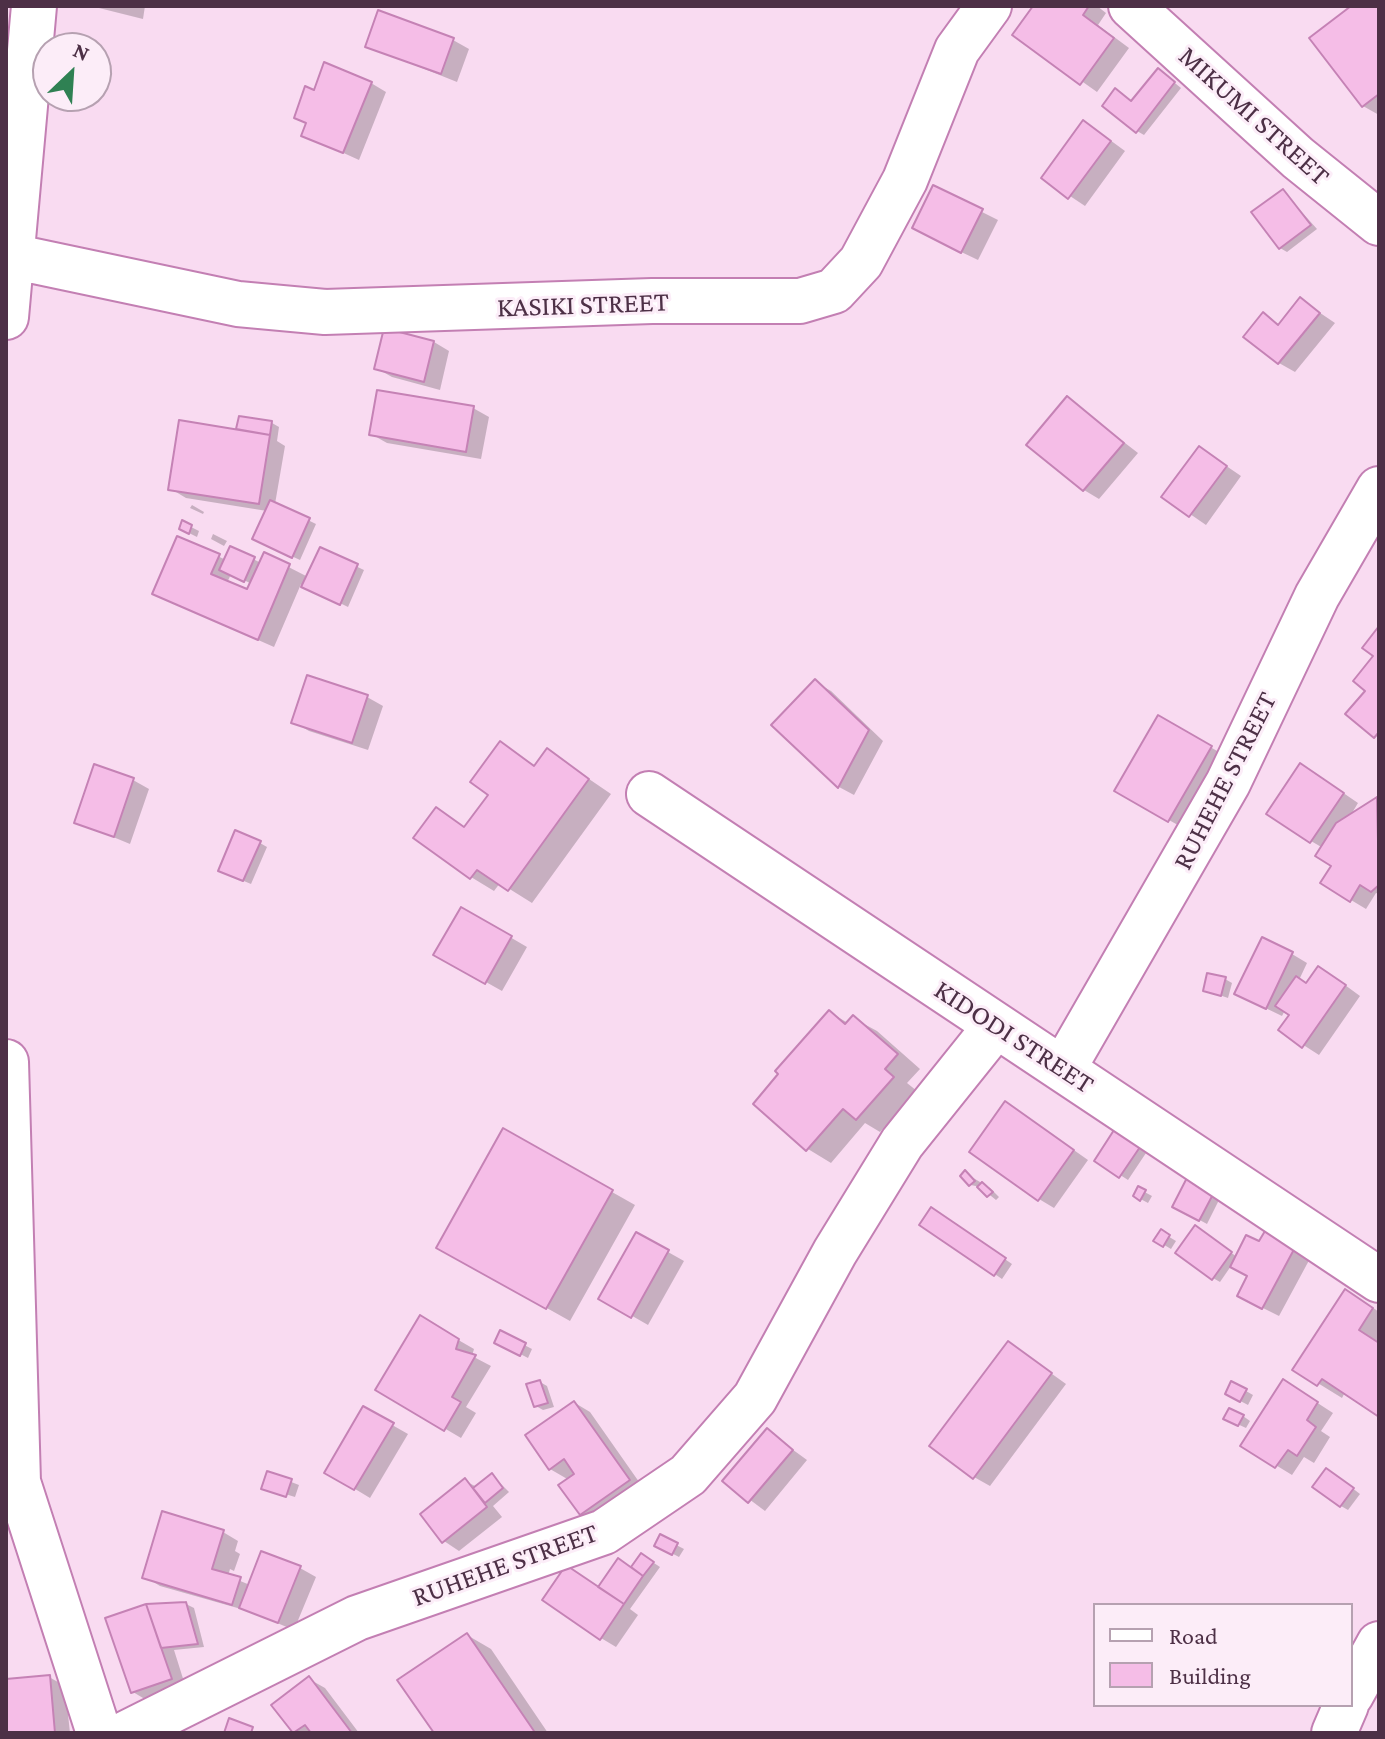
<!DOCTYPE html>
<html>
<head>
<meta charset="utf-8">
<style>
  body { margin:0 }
  #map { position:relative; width:1385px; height:1739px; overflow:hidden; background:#f9dbf1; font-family:"Crimson Pro",serif }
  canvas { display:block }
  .frame { position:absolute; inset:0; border:8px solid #4d3046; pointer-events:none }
  .legend { position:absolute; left:1093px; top:1603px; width:260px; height:104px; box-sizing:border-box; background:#fcedf8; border:2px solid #b6a1b1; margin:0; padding:10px 14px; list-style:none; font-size:24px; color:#4d3046 }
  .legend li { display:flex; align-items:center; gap:16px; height:40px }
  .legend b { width:40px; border:2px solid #b6a1b1 }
  .north { position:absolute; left:32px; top:32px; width:80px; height:80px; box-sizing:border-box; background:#fcedf8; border:2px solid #b6a1b1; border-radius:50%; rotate:25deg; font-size:22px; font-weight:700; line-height:32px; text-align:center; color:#4d3046 }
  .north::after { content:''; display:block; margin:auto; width:28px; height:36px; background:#2f8153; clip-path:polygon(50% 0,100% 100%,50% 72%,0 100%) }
</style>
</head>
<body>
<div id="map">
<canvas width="1385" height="1739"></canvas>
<div class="frame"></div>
<ul class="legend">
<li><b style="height:10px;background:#fff"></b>Road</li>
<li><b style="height:22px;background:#f5bde7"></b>Building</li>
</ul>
<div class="north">N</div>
</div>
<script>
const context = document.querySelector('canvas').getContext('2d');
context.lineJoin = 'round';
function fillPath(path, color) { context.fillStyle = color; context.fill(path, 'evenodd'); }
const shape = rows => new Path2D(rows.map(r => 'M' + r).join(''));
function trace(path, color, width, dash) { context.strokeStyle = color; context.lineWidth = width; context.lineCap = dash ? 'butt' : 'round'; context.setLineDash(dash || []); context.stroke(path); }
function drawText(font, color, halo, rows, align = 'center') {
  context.font = font + ' "Crimson Pro",serif'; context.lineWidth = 6; context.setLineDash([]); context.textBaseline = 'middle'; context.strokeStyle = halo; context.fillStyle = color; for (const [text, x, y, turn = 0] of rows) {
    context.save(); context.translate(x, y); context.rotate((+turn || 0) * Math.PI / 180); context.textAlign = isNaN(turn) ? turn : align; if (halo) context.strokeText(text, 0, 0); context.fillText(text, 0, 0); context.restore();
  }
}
fillPath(shape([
  [91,6,145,6,143,19],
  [1035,6,1097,6,1106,13,1098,25,1129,48,1097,92,1015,34],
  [1354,6,1379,6,1379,115,1363,106],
  [453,40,469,49,457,82,367,46],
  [1165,75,1181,88,1144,135,1137,131,1133,103],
  [371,83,386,92,359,160,304,135,315,92],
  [1099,132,1125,151,1085,206,1043,178],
  [934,188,998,220,978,260,930,237],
  [1283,191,1317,229,1287,252,1280,248],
  [1301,300,1335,323,1295,372,1279,363,1264,315,1280,325],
  [434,342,449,351,440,390,392,377,376,368],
  [1068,399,1138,453,1099,499,1084,490],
  [473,408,489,417,481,459,387,443,371,434],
  [272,423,279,427,277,441,285,446,275,504,316,524,300,560,261,542,267,511,186,498,171,489,247,433,238,428],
  [1200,448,1241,476,1206,525,1164,496],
  [192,505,204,512,203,514,190,508],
  [183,523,199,531,197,537,181,529],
  [213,534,227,541,224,546,211,539],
  [179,538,226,560,231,548,261,563,265,555,308,577,321,550,364,570,348,607,301,584,274,647,154,594],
  [231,574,252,584,248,592,227,583],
  [308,678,367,697,383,706,368,750,309,731,294,722],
  [815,682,831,691,883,741,854,795,839,787,774,725],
  [1159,718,1226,756,1185,829,1117,791],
  [500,744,536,766,548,751,611,794,532,903,500,883,494,891,471,877,437,810,466,828,491,794],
  [1317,775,1358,803,1349,818,1379,800,1379,894,1376,893,1366,909,1351,900,1323,848,1311,841],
  [133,780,149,789,130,844,77,822],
  [260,843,267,847,251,884,227,874],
  [462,909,527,947,502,991,436,954],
  [1292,954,1307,963,1299,980,1307,985,1334,977,1360,996,1319,1055,1280,1030,1291,1015,1285,1010,1282,1016,1253,1002],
  [1225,979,1232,983,1228,998,1205,990],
  [829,1012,848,1023,853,1018,877,1031,920,1069,907,1083,917,1091,880,1132,865,1123,831,1163,808,1149],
  [1021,1113,1088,1160,1054,1208,1039,1199],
  [504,1131,635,1205,570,1321,438,1247],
  [1121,1136,1146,1153,1128,1180,1097,1160],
  [965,1173,990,1188,999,1197,996,1200,980,1187,971,1185,962,1176],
  [1225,1188,1207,1224,1174,1206],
  [1139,1189,1152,1196,1148,1203,1135,1196],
  [939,1214,1012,1264,1002,1279,922,1224],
  [1268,1228,1313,1253,1279,1316,1255,1304,1249,1276,1231,1266,1220,1282,1213,1278,1203,1232,1237,1257,1260,1244],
  [1161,1232,1176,1241,1171,1249,1156,1240],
  [636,1234,684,1261,648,1325,601,1298],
  [1369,1305,1379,1312,1379,1414,1345,1392,1342,1398,1295,1369],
  [420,1318,474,1349,472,1356,491,1366,466,1407,476,1413,461,1438,378,1389],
  [501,1333,532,1349,528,1358,497,1342],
  [1009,1343,1066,1384,990,1486,974,1477],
  [540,1382,547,1386,554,1407,543,1410,536,1406],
  [1232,1383,1253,1395,1248,1405,1227,1394],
  [1299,1391,1333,1413,1321,1431,1330,1437,1314,1463,1304,1457,1292,1475,1243,1445],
  [575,1403,590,1412,644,1489,597,1523,581,1514,569,1480,550,1469],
  [364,1409,408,1434,370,1498,327,1472],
  [1243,1416,1250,1421,1246,1428,1233,1422],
  [767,1431,807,1460,765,1511,725,1481],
  [268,1473,299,1485,295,1497,269,1489],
  [1334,1474,1360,1494,1348,1510,1341,1506],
  [492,1475,509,1492,493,1506,502,1517,459,1551,444,1541,465,1481,477,1487],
  [223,1532,238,1541,235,1551,240,1554,234,1571,230,1569,228,1576,250,1585,300,1568,316,1577,294,1630,248,1611,160,1586,145,1577],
  [661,1537,684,1549,679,1557,656,1545],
  [642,1555,660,1567,630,1609,638,1615,616,1647,601,1638,600,1588,632,1569],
  [186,1604,194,1608,204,1647,174,1650,186,1688,148,1701,133,1692],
  [467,1635,491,1649,548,1733,437,1733],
  [49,1677,65,1686,70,1733,6,1733,6,1681],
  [309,1679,325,1688,359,1733,294,1732]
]), '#0003');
const building = shape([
  [1033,6,1089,6,1083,15,1114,38,1080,85,1012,35,1033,6],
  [1351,6,1379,6,1379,94,1362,107,1309,38,1351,6],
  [378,10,454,38,441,74,365,47,378,10],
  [324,62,372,82,343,153,301,136,306,123,294,118,305,86,314,90,324,62],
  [1158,68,1175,82,1136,133,1102,106,1115,88,1131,101,1158,68],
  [1083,120,1111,141,1068,199,1041,178,1083,120],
  [933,185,983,209,961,253,912,228,933,185],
  [1283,189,1311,225,1279,249,1251,212,1283,189],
  [1300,297,1320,313,1278,364,1243,337,1263,312,1278,325,1300,297],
  [384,328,434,341,424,382,374,369,384,328],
  [377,390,474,406,466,452,369,435,377,390],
  [1067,396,1124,443,1083,491,1026,445,1067,396],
  [239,416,272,421,270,435,236,429,239,416],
  [179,420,270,435,259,504,168,490,179,420],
  [1199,446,1227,466,1189,517,1161,497,1199,446],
  [270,500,310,518,292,558,252,539,270,500],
  [182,520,192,525,189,534,179,529,182,520],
  [177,536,220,554,211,574,247,589,264,552,290,564,258,640,152,594,177,536],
  [230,546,255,557,244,582,219,570,230,546],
  [320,547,358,564,340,605,301,587,320,547],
  [1379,626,1379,732,1374,738,1345,714,1365,691,1353,681,1373,656,1362,648,1379,626],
  [307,675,368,695,352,743,291,723,307,675],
  [815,679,869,730,838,788,771,725,815,679],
  [1158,715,1212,746,1168,822,1114,791,1158,715],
  [500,741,534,766,547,748,589,779,508,891,477,870,470,879,413,838,436,807,464,827,488,795,470,782,500,741],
  [1300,763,1344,793,1310,843,1266,814,1300,763],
  [94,764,134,778,114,837,74,823,94,764],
  [1377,797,1379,885,1371,892,1360,885,1350,902,1320,883,1331,866,1315,856,1336,823,1377,797],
  [235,830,261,841,243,881,218,871,235,830],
  [461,907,512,936,485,984,433,955,461,907],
  [1262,937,1293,952,1266,1009,1234,994,1262,937],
  [1318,966,1346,985,1302,1048,1278,1030,1289,1015,1275,1006,1296,976,1306,983,1318,966],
  [1207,973,1226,977,1221,996,1203,991,1207,973],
  [829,1010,845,1024,853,1015,898,1054,885,1069,894,1077,856,1120,843,1109,806,1151,753,1104,778,1074,775,1071,829,1010],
  [1005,1101,1074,1150,1038,1201,969,1152,1005,1101],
  [503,1128,613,1190,546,1309,436,1248,503,1128],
  [1114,1130,1140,1147,1119,1178,1094,1161,1114,1130],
  [1192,1168,1219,1183,1199,1221,1172,1207,1192,1168],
  [965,1170,975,1181,969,1186,960,1176,965,1170],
  [982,1182,993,1192,987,1197,977,1187,982,1182],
  [1138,1186,1146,1190,1140,1201,1133,1196,1138,1186],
  [931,1207,1006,1258,994,1276,919,1225,931,1207],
  [1195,1225,1232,1252,1212,1280,1175,1253,1195,1225],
  [1268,1226,1298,1242,1262,1309,1237,1296,1247,1276,1230,1267,1246,1235,1259,1241,1268,1226],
  [1161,1229,1170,1235,1163,1247,1153,1241,1161,1229],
  [636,1232,669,1250,631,1318,598,1299,636,1232],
  [1345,1289,1373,1308,1359,1330,1379,1343,1379,1417,1322,1379,1317,1386,1292,1370,1345,1289],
  [420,1315,459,1339,456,1349,476,1355,452,1397,461,1402,444,1431,375,1390,420,1315],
  [500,1330,526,1343,520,1356,494,1343,500,1330],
  [1008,1341,1052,1373,973,1479,929,1446,1008,1341],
  [1283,1379,1318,1402,1307,1420,1316,1427,1297,1456,1288,1450,1275,1468,1240,1446,1283,1379],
  [540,1380,548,1403,534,1407,526,1384,540,1380],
  [1231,1381,1247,1389,1240,1402,1225,1394,1231,1381],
  [574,1401,630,1480,580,1515,558,1485,574,1474,564,1459,549,1470,525,1435,574,1401],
  [363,1406,394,1423,354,1490,324,1473,363,1406],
  [1229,1408,1244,1415,1238,1426,1223,1419,1229,1408],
  [767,1428,793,1450,748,1503,722,1481,767,1428],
  [1326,1468,1354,1488,1340,1507,1312,1487,1326,1468],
  [267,1471,292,1479,286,1497,261,1489,267,1471],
  [492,1473,503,1488,485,1503,473,1488,492,1473],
  [465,1478,487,1507,442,1543,420,1514,465,1478],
  [162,1511,224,1530,212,1569,241,1577,232,1605,142,1578,162,1511],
  [660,1534,678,1543,672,1555,654,1546,660,1534],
  [261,1551,301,1566,278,1623,239,1608,261,1551],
  [641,1553,654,1562,643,1576,631,1567,641,1553],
  [618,1558,643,1576,624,1604,598,1587,618,1558],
  [566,1565,624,1604,600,1640,542,1600,566,1565],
  [186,1602,198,1644,161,1648,146,1604,186,1602],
  [146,1604,172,1679,131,1693,105,1618,146,1604],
  [467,1633,534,1731,532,1733,434,1733,397,1680,467,1633],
  [50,1675,55,1733,6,1733,6,1679,50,1675],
  [309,1676,352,1733,311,1733,305,1725,293,1733,271,1705,309,1676],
  [229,1718,253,1727,251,1733,224,1733,229,1718]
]);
fillPath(building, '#f5bde7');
trace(building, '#c582b5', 2);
const minor = shape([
  [1131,6,1298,158,1379,223],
  [6,255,238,304,325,312,652,301,800,301,834,291,861,262,905,180,957,50,989,6],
  [6,317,34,6],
  [649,794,1379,1280],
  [6,1062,18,1482,99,1733],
  [1063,1069,1228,783,1317,596,1379,489],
  [1351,1695,1379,1644],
  [127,1733,357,1618,604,1532,688,1475,755,1398,835,1252,902,1143,995,1027],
  [1334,1733,1346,1705]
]);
trace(minor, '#c37fb3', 48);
trace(minor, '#fff', 44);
drawText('28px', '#4d3046', '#fcedf8', [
  ["MIKUMI STREET",1254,116,42],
  ["KASIKI STREET",583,305,-2],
  ["RUHEHE STREET",1225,781,-63],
  ["KIDODI STREET",1014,1037,33],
  ["RUHEHE STREET",505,1565,-20]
]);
</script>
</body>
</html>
